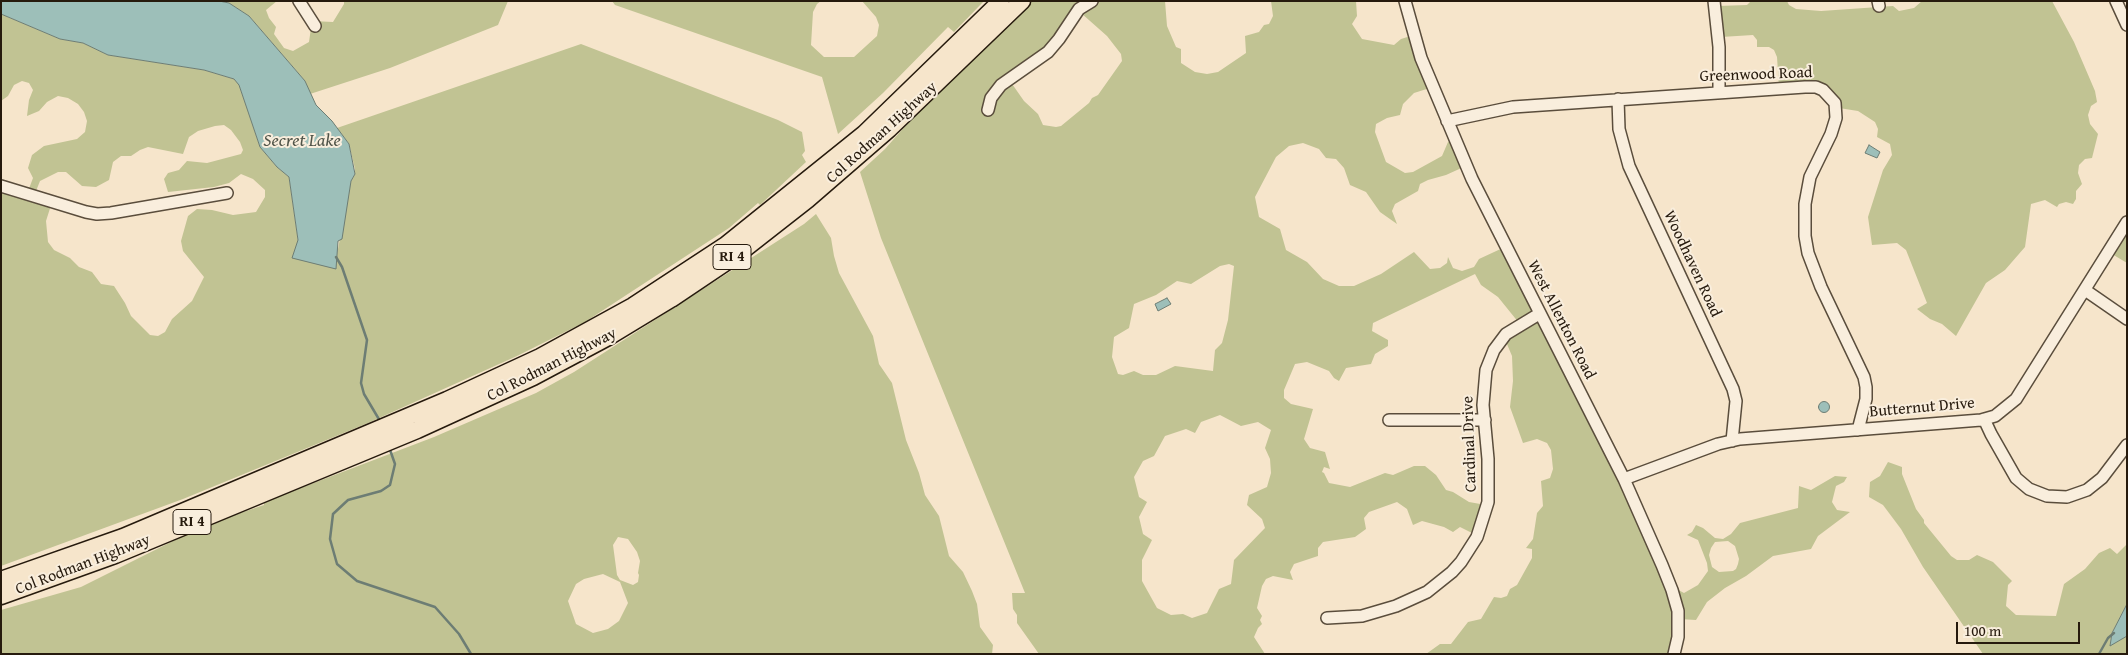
<!DOCTYPE html>
<html>
<head>
<meta charset="utf-8">
<style>
  body { margin:0 }
  #map { position:relative; width:2128px; height:655px; overflow:hidden; background:#f6e5cb; font-family:"Gentium Book Plus",serif }
  canvas { display:block }
  .frame { position:absolute; inset:0; border:2px solid #261a0d; pointer-events:none }
  .scale { position:absolute; left:1956px; top:622px; width:124px; height:22px; box-sizing:border-box; border:2px solid #261a0d; border-top:0; padding-left:6px; font-size:15px; line-height:18px; white-space:nowrap; color:#261a0d; -webkit-text-stroke:4px #f9eedd; paint-order:stroke }
</style>
</head>
<body>
<div id="map">
<canvas width="2128" height="655"></canvas>
<div class="frame"></div>
<div class="scale">100 m</div>
</div>
<script>
const context = document.querySelector('canvas').getContext('2d');
context.lineJoin = 'round';
function fillPath(path, color) { context.fillStyle = color; context.fill(path, 'evenodd'); }
const shape = rows => new Path2D(rows.map(r => 'M' + r).join(''));
function trace(path, color, width, dash) { context.strokeStyle = color; context.lineWidth = width; context.lineCap = dash ? 'butt' : 'round'; context.setLineDash(dash || []); context.stroke(path); }
function drawText(font, color, halo, rows, align = 'center') {
  context.font = font + ' "Gentium Book Plus",serif'; context.lineWidth = 4; context.setLineDash([]); context.textBaseline = 'middle'; context.strokeStyle = halo; context.fillStyle = color; for (const [text, x, y, turn = 0] of rows) {
    context.save(); context.translate(x, y); context.rotate((+turn || 0) * Math.PI / 180); context.textAlign = isNaN(turn) ? turn : align; if (halo) context.strokeText(text, 0, 0); context.fillText(text, 0, 0); context.restore();
  }
}
fillPath(shape([
  [219,1,277,1,266,10,269,18,276,27,274,34,284,48,293,51,309,42,312,21,333,22,344,4,344,1,508,1,498,25,390,68,310,94,305,81,249,16,229,3],
  [612,1,821,1,817,4,813,12,811,45,824,57,854,57,877,36,879,25,876,17,862,1,984,1,954,32,948,27,883,93,838,134,822,77,615,5],
  [1030,1,1165,1,1167,26,1176,47,1181,49,1181,63,1195,72,1207,74,1218,72,1246,53,1245,36,1259,32,1264,25,1269,24,1273,16,1271,1,1356,1,1357,16,1352,24,1362,39,1394,45,1401,39,1417,34,1433,87,1414,93,1403,104,1400,115,1387,118,1376,124,1375,132,1386,162,1405,173,1413,172,1442,156,1448,142,1457,137,1468,165,1446,175,1428,180,1420,184,1418,191,1395,204,1392,211,1397,224,1380,212,1366,192,1350,185,1344,168,1336,159,1326,158,1319,149,1303,143,1289,146,1276,157,1255,197,1259,217,1280,229,1286,250,1307,262,1323,279,1339,286,1354,286,1381,274,1414,252,1430,269,1440,268,1447,263,1448,257,1453,268,1462,271,1474,267,1479,259,1507,246,1671,586,1684,593,1698,585,1708,571,1707,563,1698,540,1687,535,1692,532,1696,525,1703,528,1715,538,1723,539,1731,534,1740,523,1798,508,1799,486,1811,490,1835,476,1847,477,1844,482,1836,486,1832,502,1837,510,1850,512,1818,536,1811,549,1773,556,1746,576,1725,588,1707,602,1696,620,1679,619,1673,654,1426,654,1440,644,1451,644,1468,622,1481,619,1494,597,1501,598,1507,596,1510,589,1517,585,1532,558,1532,549,1526,548,1533,539,1537,513,1543,506,1541,481,1550,478,1553,469,1551,450,1547,443,1537,439,1523,443,1510,407,1513,381,1512,356,1504,337,1519,323,1498,297,1481,285,1475,274,1373,323,1372,331,1388,340,1388,346,1375,354,1371,364,1346,368,1339,381,1334,378,1329,371,1307,362,1295,364,1284,390,1284,398,1291,404,1313,409,1304,439,1310,448,1325,452,1330,469,1324,467,1322,472,1324,473,1329,483,1350,487,1385,473,1393,475,1414,466,1425,466,1436,475,1446,490,1453,492,1469,502,1486,505,1476,535,1460,527,1453,532,1444,527,1422,521,1413,525,1407,509,1397,502,1369,512,1364,518,1366,529,1355,537,1323,542,1318,548,1318,556,1294,564,1290,572,1293,580,1273,576,1266,579,1262,586,1257,608,1262,616,1260,620,1262,624,1258,628,1254,637,1265,654,1039,654,1017,623,1017,615,1013,609,1012,593,1025,593,881,238,860,172,885,149,915,115],
  [1081,13,1107,36,1121,54,1122,61,1098,95,1092,98,1089,103,1061,126,1056,127,1043,125,1038,114,1024,101,1010,81],
  [1229,264,1234,266,1228,320,1222,343,1215,350,1213,371,1175,366,1156,375,1143,375,1134,371,1123,375,1118,374,1112,357,1114,337,1129,328,1134,304,1156,295,1177,281,1191,284,1220,266],
  [1220,415,1241,426,1258,422,1271,430,1265,448,1270,459,1271,473,1267,487,1249,495,1247,505,1262,519,1265,528,1234,560,1231,584,1219,589,1207,613,1192,618,1183,614,1171,615,1157,608,1142,581,1142,560,1152,540,1143,534,1139,517,1147,502,1139,497,1134,477,1143,461,1154,456,1165,436,1186,429,1195,433,1201,422],
  [1728,541,1735,546,1739,559,1738,564,1736,569,1733,571,1719,572,1712,567,1709,555,1711,548,1715,542],
  [1751,1,1787,1,1789,5,1796,9,1821,11,1893,6,1899,11,1914,8,1922,1,2052,1,2074,42,2095,91,2097,102,2091,106,2088,115,2090,124,2098,134,2092,158,2085,159,2079,165,2078,173,2082,184,2076,191,2076,199,2073,204,2066,202,2059,204,2057,207,2045,200,2031,204,2025,247,2005,270,1986,283,1956,336,1942,324,1930,319,1917,309,1927,303,1906,250,1897,243,1872,245,1868,217,1883,170,1892,155,1890,144,1877,137,1878,129,1875,122,1858,111,1839,108,1826,92,1779,87,1777,57,1774,50,1769,47,1757,47,1757,40,1753,35,1721,37,1718,6,1747,5],
  [1,14,60,39,83,43,108,55,204,70,234,79,239,84,260,147,277,167,289,177,298,240,338,249,351,181,355,174,355,169,349,144,337,128,581,44,778,120,802,132,805,151,802,155,806,162,760,205,758,203,729,228,585,322,517,356,368,423,183,499,1,566,1,187,27,194,33,178,28,168,32,155,44,146,77,139,85,132,87,121,84,112,78,104,68,98,58,96,47,102,39,111,27,116,29,100,33,90,29,83,22,81,14,85,8,96,1,101],
  [224,125,231,130,240,142,243,150,241,154,207,163,187,161,179,170,168,173,164,179,168,192,214,187,229,183,241,174,253,179,265,190,265,197,256,212,233,215,212,210,197,209,188,216,181,241,183,251,204,277,192,301,172,319,165,332,158,336,150,335,131,316,125,303,114,286,101,284,92,272,79,267,70,258,54,250,48,242,46,221,52,202,36,191,40,181,58,172,66,172,82,186,96,187,109,180,113,162,121,156,131,156,140,150,148,147,183,154,189,137,198,131,215,126],
  [816,214,831,238,834,256,839,273,873,336,879,364,892,383,906,440,919,473,925,495,939,516,949,556,963,572,972,591,977,604,980,627,993,645,992,654,1,654,1,610,81,587,205,525,264,505,264,502,434,437,536,393,574,372,804,224],
  [618,537,628,539,637,552,640,561,638,573,639,575,638,582,633,585,620,580,617,575,613,545],
  [603,574,620,582,628,603,619,621,608,629,593,633,576,624,568,601,576,584,584,579],
  [2127,232,2127,263,2112,254],
  [1888,462,1902,467,1902,474,1916,509,1924,520,1924,523,1951,556,1957,560,1969,560,1977,555,1993,562,2012,581,2008,585,2006,606,2016,615,2056,616,2064,584,2085,569,2099,553,2110,548,2117,554,2127,544,2127,604,2112,633,2110,645,2127,636,2127,654,1983,654,1923,567,1901,529,1883,505,1869,497,1870,482,1880,476]
]), '#c1c393');
const water = shape([
  [1,1,219,1,229,3,249,16,305,81,316,105,332,121,349,144,355,174,351,181,342,239,338,241,336,269,292,258,298,240,289,177,277,167,260,147,239,85,234,79,204,70,108,55,83,43,60,39,1,14,1,1],
  [1869,145,1880,152,1877,158,1865,153,1869,145],
  [1167,298,1171,304,1158,311,1155,304,1167,298],
  '1818.5 407a5.5 5.5 0 1 1 11 0a5.5 5.5 0 1 1-11 0Z',
  [2127,604,2127,636,2110,646,2112,633,2127,604]
]);
fillPath(water, '#9dbfb9');
trace(water, '#6d7d74', 1);
trace(shape([
  [336,257,342,267,367,340,361,383,364,394,380,421],
  [389,447,395,464,390,485,381,491,348,500,333,514,330,539,337,564,357,581,435,607,459,634,471,654],
  [2099,654,2108,638,2114,633]
]), '#6d7d74', 2.5);
const minor = shape([
  [299,1,315,26],
  [1405,1,1421,58,1472,179,1624,479,1662,565,1672,590,1678,611,1678,637,1674,654],
  [1714,1,1719,47,1719,92],
  [1878,1,1879,6],
  [2116,1,2127,25],
  [1618,99,1619,129,1629,166,1733,389,1736,401,1732,441],
  [988,110,991,98,1001,85,1048,52,1059,39,1079,9,1092,1],
  [1447,121,1513,107,1805,87,1816,87,1823,90,1835,103,1836,118,1831,134,1810,177,1805,204,1805,236,1808,253,1821,287,1864,377,1866,387,1866,399,1858,430],
  [1,186,86,212,97,214,111,213,227,193],
  [2085,290,2127,319],
  [1984,419,1991,434,2016,478,2029,489,2047,496,2067,497,2087,490,2102,478,2127,445],
  [1389,420,1485,420],
  [1624,479,1718,444,1740,439,1981,420,1995,416,2016,399,2127,222],
  [1327,618,1362,616,1396,606,1427,592,1452,572,1461,562,1477,537,1488,502,1488,459,1483,405,1486,370,1494,350,1506,334,1539,314]
]);
const highway = shape([
  [1,580,123,537,447,400,540,357,633,306,726,245,864,134,1001,1],
  [1,596,115,555,417,430,533,377,610,336,671,299,738,254,807,200,889,129,1022,1]
]);
trace(minor, '#5a4d3c', 14);
trace(highway, '#261a0d', 19);
trace(minor, '#f9eedd', 11);
trace(highway, '#f6e5cb', 16);
for (const [x, y, w] of [
  [732,257,38],
  [192,522,38]
]) { const box = new Path2D(); box.roundRect(x - w / 2, y - 12.5, w, 25, 4); context.fillStyle = '#f9eedd'; context.fill(box); trace(box, '#261a0d', 1); }
drawText('bold 15px', '#261a0d', null, [
  ["RI 4",732,257],
  ["RI 4",192,522]
]);
drawText('16px', '#261a0d', '#f9eedd', [
  ["Greenwood Road",1756,75,-2],
  ["Col Rodman Highway",882,133,-42],
  ["Woodhaven Road",1692,264,65],
  ["West Allenton Road",1561,320,63],
  ["Col Rodman Highway",552,365,-27],
  ["Butternut Drive",1922,408,-5],
  ["Cardinal Drive",1470,444,-92],
  ["Col Rodman Highway",83,565,-21]
]);
drawText('italic 18px', '#505449', '#f9eedd', [
  ["Secret Lake",302,141]
]);
</script>
</body>
</html>
